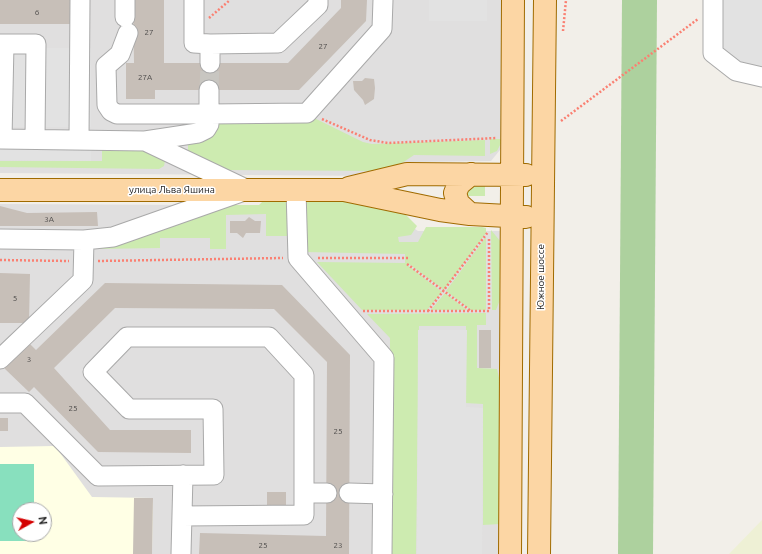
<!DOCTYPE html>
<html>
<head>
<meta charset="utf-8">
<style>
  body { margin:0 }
  #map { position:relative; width:762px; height:554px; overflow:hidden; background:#f2efe9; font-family:Ubuntu,sans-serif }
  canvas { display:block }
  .north { position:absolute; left:12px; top:502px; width:40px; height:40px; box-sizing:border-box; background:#fff; border:1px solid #a7a7a7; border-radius:50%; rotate:82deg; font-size:11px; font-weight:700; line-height:16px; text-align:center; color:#222 }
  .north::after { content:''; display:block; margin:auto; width:14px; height:18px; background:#d40000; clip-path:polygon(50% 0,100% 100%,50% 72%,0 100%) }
</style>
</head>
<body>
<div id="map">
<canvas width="762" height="554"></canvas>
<div class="north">N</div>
</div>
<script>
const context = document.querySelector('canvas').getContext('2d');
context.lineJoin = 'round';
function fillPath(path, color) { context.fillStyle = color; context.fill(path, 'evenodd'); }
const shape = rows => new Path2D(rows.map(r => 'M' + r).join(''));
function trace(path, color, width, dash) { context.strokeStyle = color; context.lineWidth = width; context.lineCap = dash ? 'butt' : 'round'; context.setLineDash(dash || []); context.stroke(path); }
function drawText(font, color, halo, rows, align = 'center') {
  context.font = font + ' Ubuntu,sans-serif'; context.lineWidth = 3; context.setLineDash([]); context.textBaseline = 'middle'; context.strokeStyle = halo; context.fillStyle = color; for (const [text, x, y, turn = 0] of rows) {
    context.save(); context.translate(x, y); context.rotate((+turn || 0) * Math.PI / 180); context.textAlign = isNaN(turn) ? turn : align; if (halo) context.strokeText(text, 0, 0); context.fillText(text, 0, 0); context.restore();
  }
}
fillPath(shape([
  [0,0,505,0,504,145,491,161,411,162,376,176,0,173],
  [0,204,382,206,418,231,503,231,501,554,0,554],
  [20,510,44,510,44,534,20,534]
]), '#e0dfdf');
fillPath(shape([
  [55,446,92,497,153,498,152,554,0,554,0,447],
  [20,510,44,510,44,534,20,534]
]), '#ffffe5');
fillPath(shape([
  [762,520,762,554,729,554]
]), '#eef0d5');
fillPath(shape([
  [310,116,363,142,372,144,485,140,485,156,414,155,396,167,384,171,226,170,189,152,188,150,188,139,214,119],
  [490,139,503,139,497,151,490,154],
  [113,141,161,156,165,161,164,166,159,169,0,167,0,161,102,161,102,150],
  [468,186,485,186,485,196,467,196,465,189],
  [265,199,285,200,288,201,292,236,266,236,266,214,226,215,226,249,210,249,210,238,160,238,160,248,95,249,95,247,229,205,259,205],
  [307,201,392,201,417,226,411,235,398,237,399,242,418,242,426,227,482,227,486,228,486,233,444,290,409,264,406,264,442,292,427,310,362,310,317,262,405,263,405,254,304,252,305,204],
  [491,230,501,242,503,292,496,310,492,310],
  [486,237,486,310,471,310,446,291],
  [445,293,467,310,431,310],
  [486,313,486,325,477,325,477,368,497,369,501,386,500,524,483,525,483,404,465,403,466,326,419,326,416,554,388,554,390,338,367,314]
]), '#cdebb0');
fillPath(shape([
  [622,0,657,0,653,554,618,554]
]), '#add19e');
fillPath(shape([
  [0,464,34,464,34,510,20,510,20,534,34,534,34,541,0,541]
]), '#88e0be');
fillPath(shape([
  [429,0,487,0,487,21,429,21],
  [716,0,762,0,762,71,745,70,716,51],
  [0,48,91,48,91,127,0,127],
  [0,149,91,150,91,161,0,160],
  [418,330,467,330,466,407,483,408,482,554,417,554]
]), '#e2e2e2');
fillPath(shape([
  [0,0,74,0,73,24,0,24],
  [133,0,164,0,164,63,288,63,341,8,341,0,367,0,366,21,299,90,155,90,155,99,126,99,126,63,134,63],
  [365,78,374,79,375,88,374,99,365,105,363,100,354,90,353,81,362,81],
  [0,206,27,213,97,212,98,226,0,226],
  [249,217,255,221,261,221,260,233,246,233,243,238,237,233,230,233,230,221,245,221],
  [0,273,30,274,29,323,0,323],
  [105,283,282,285,350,355,349,554,199,554,200,533,326,536,327,362,274,309,115,308,54,368,110,430,191,430,191,453,98,452,34,387,29,392,4,368,29,343,36,350],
  [479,330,491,330,491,368,479,368],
  [0,418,8,418,8,431,0,431],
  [267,492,286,492,286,505,267,505],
  [134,498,153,498,152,554,133,554]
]), '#c7bfb8');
trace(shape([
  [209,90,210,63]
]), '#c8c6c1', 19, [19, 10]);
const minor = shape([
  [194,0,194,43,210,44,278,43,318,5,318,0],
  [713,0,713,53,736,71,762,77],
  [125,17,125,0],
  [128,33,120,54,106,66,107,105,111,111,117,114,209,114,209,124,206,129,198,133,145,141],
  [0,44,36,44,35,139],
  [210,63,210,44],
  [209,90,209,114,307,113,382,29,383,0],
  [0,139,145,141,248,190],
  [2,139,4,44],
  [79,140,80,0],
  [296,190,298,258,384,358,382,554],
  [0,239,84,240,113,237,241,192],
  [0,359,83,280,84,240],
  [0,403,25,403,98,476,214,475,213,409,129,409,93,372,127,337,269,337,304,375,304,515,182,516],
  [304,493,327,493],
  [349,493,383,494],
  [181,554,183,475]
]);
const major = shape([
  [349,188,407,174,526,175],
  [0,190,344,190,440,210,470,214,526,217],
  [470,214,458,203,455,193,459,184,471,174],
  [510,554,513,0],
  [539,554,545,0]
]);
trace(minor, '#a9a9a9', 21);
trace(major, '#a06b00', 24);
trace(shape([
  [209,18,230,0],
  [563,31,566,0],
  [322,119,370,140,388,143,497,138],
  [561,121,698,19],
  [318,258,409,258],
  [0,260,69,261],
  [98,261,283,258],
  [407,264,471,311],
  [363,311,489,311,489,238],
  [428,311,488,232]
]), '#fa8072', 2.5, [2, 2]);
trace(minor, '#fff', 19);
trace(major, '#fcd6a4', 22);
drawText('8px', '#4b4948', null, [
  ["6",37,12],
  ["27",149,32],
  ["27",323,46],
  ["27А",145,77],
  ["3А",49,219],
  ["5",15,298],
  ["3",29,359],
  ["25",73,408],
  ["25",338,431],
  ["25",263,545],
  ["23",338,545]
]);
drawText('10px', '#222', '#fff', [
  ["улица Льва Яшина",172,190],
  ["Южное шоссе",541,277,-90]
]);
</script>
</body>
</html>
